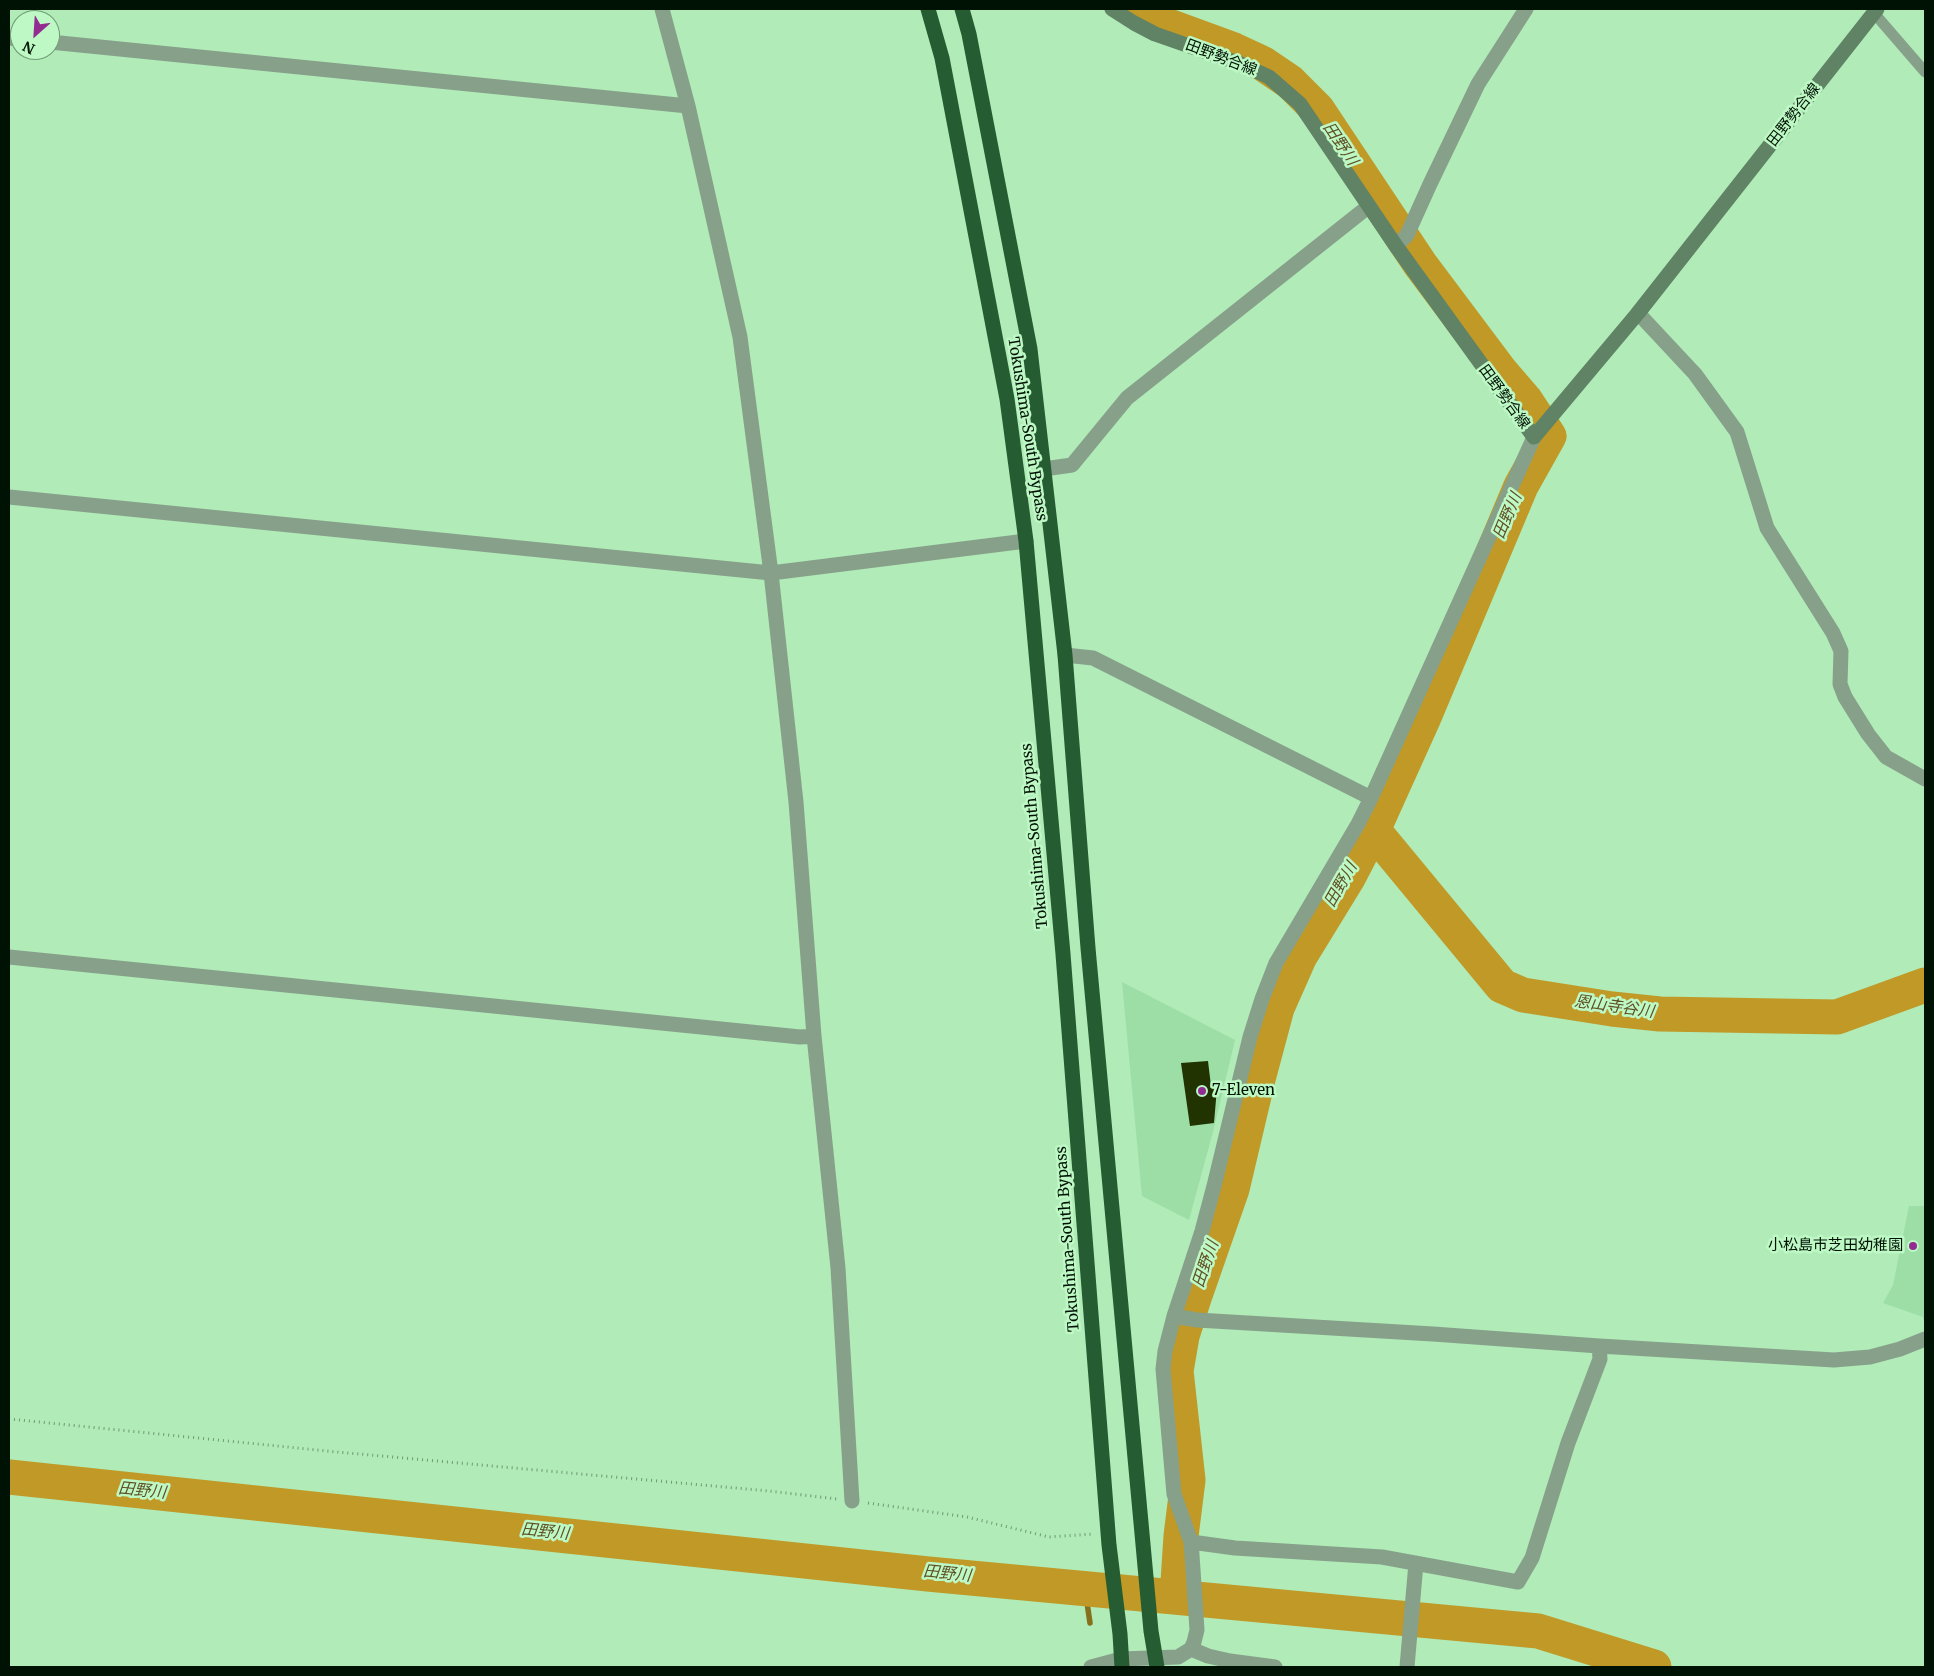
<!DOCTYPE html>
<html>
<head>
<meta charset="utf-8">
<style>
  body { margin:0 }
  #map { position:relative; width:1934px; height:1676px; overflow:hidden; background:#b0ebb8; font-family:Merriweather,serif }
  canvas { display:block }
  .frame { position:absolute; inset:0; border:10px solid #001203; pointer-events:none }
  .north { position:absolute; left:10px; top:10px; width:50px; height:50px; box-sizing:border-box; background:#bdf8c5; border:1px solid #719c77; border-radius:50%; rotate:206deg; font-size:14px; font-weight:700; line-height:20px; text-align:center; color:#001203 }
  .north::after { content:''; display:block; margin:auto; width:18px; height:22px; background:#932c91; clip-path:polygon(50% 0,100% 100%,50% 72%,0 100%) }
</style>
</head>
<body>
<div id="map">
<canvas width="1934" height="1676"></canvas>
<div class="frame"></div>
<div class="north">N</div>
</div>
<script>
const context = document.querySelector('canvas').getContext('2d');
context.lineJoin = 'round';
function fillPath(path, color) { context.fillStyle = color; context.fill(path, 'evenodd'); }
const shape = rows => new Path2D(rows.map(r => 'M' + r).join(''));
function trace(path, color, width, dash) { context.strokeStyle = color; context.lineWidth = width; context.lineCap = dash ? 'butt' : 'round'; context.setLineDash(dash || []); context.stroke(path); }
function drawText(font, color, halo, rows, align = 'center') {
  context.font = font + ' Merriweather,"Noto Sans JP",serif'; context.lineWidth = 5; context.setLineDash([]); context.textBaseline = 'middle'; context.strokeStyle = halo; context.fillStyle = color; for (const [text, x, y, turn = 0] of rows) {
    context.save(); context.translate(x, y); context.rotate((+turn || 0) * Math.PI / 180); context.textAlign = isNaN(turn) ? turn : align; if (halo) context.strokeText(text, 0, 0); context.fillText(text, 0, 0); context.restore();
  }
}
fillPath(shape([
  [1122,982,1235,1040,1214,1128,1189,1220,1142,1196],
  [1909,1206,1925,1206,1925,1327,1923,1317,1883,1303,1893,1285]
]), '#9ddea7');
trace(shape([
  [1085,1589,1090,1623]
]), '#86701c', 5.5);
trace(shape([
  [1133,9,1152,20,1234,50,1262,63,1290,82,1317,109,1420,264,1501,372,1526,401,1549,436,1521,486,1424,717,1373,830,1349,876,1300,956,1277,1008,1258,1079,1232,1189,1194,1298,1182,1336,1176,1371,1188,1480,1181,1536,1177,1597],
  [1373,830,1502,986,1523,995,1612,1009,1660,1014,1837,1017,1925,985],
  [9,1477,928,1574,1538,1631,1654,1667]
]), '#c09927', 35);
fillPath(shape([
  [1208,1061,1211,1086,1217,1088,1214,1123,1190,1126,1181,1063]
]), '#203300');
trace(shape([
  [9,1419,337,1452,769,1491,837,1499],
  [868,1503,967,1517,1049,1537,1093,1534]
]), '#6f9b75', 3, [1, 4]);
trace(shape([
  [1874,13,1925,72]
]), '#87a08a', 11);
trace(shape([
  [662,9,688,106,740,337,771,573,796,802,814,1036,838,1268,852,1501],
  [9,38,20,39],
  [50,42,688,106],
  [1396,246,1407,235,1430,184,1478,84,1526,9],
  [1638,313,1695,374,1737,432,1767,528,1833,633,1841,651,1840,684,1845,697,1868,734,1886,757,1925,779],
  [1044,469,1072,465,1127,398,1369,206],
  [9,497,771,573,1026,541],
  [1065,655,1093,658,1371,798],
  [9,957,800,1037,814,1036],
  [1174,1316,1197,1320,1433,1334,1599,1346,1834,1360,1870,1357,1900,1349,1925,1339],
  [1191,1542,1235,1548,1382,1557,1518,1582,1532,1558,1568,1443,1600,1359,1599,1346],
  [1191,1649,1208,1656,1230,1661,1275,1667],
  [1091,1667,1121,1659,1178,1657,1191,1649,1194,1642,1197,1630,1192,1555,1191,1542,1174,1494,1163,1369,1165,1351,1174,1316,1202,1231,1214,1186,1250,1037,1262,999,1276,963,1358,824,1371,798,1534,437],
  [1407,1667,1416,1563]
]), '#87a08a', 15);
trace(shape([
  [1112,9,1134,23,1155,34,1241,64,1269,77,1300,104,1396,246,1534,437,1638,313,1877,9]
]), '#5f8364', 15);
trace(shape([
  [928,9,942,58,1007,399,1026,541,1063,954,1109,1545,1120,1634,1122,1667],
  [962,9,969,34,1030,349,1065,655,1088,948,1151,1631,1157,1667]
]), '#255c31', 15);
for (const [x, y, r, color] of [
  [1202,1091,5,"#932c91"],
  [1913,1246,5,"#932c91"]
]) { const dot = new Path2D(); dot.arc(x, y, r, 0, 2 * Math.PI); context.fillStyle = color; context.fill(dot); trace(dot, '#bdf8c5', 2); }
drawText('15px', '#001203', '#bdf8c5', [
  ["田野勢合線",1221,58,21],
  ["田野勢合線",1794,115,-52],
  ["田野勢合線",1504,397,54],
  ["Tokushima-South Bypass",1027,429,81],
  ["Tokushima-South Bypass",1035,836,-95],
  ["Tokushima-South Bypass",1068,1239,-94]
]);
drawText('15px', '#001203', '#bdf8c5', [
  ["7-Eleven",1212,1091],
  ["小松島市芝田幼稚園",1903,1246,"right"]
], 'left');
drawText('italic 16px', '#5f4f24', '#bdf8c5', [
  ["田野川",1340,144,56],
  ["田野川",1508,516,-67],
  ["田野川",1341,885,-60],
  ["恩山寺谷川",1614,1007,8],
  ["田野川",1206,1264,-71],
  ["田野川",142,1491,6],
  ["田野川",545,1532,6],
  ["田野川",947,1574,6]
]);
</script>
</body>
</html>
